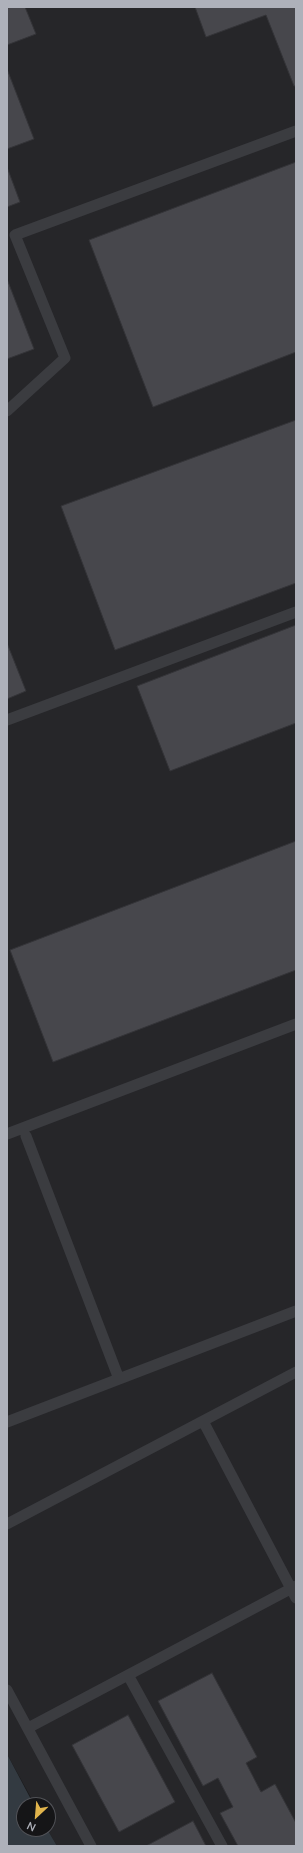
<!DOCTYPE html>
<html>
<head>
<meta charset="utf-8">
<style>
  body { margin:0 }
  #map { position:relative; width:303px; height:1853px; overflow:hidden; background:#1a1a1c; font-family:Mulish,sans-serif }
  canvas { display:block }
  .frame { position:absolute; inset:0; border:8px solid #aeb1ba; pointer-events:none }
  .north { position:absolute; left:16px; top:1797px; width:40px; height:40px; box-sizing:border-box; background:#151517; border:1px solid #525358; border-radius:50%; rotate:206deg; font-size:11px; font-weight:700; line-height:16px; text-align:center; color:#aeb1ba }
  .north::after { content:''; display:block; margin:auto; width:14px; height:18px; background:#e1b44c; clip-path:polygon(50% 0,100% 100%,50% 72%,0 100%) }
</style>
</head>
<body>
<div id="map">
<canvas width="303" height="1853"></canvas>
<div class="frame"></div>
<div class="north">N</div>
</div>
<script>
const context = document.querySelector('canvas').getContext('2d');
context.lineJoin = 'round';
function fillPath(path, color) { context.fillStyle = color; context.fill(path, 'evenodd'); }
const shape = rows => new Path2D(rows.map(r => 'M' + r).join(''));
function trace(path, color, width, dash) { context.strokeStyle = color; context.lineWidth = width; context.lineCap = dash ? 'butt' : 'round'; context.setLineDash(dash || []); context.stroke(path); }
fillPath(shape([
  [7,7,296,7,296,1846,57,1846,47,1829,48,1805,35,1805,7,1754]
]), '#262629');
fillPath(shape([
  [7,1754,34,1805,24,1805,24,1829,47,1829,57,1846,7,1846]
]), '#333a41');
const building = shape([
  [7,7,25,7,36,34,7,45,7,7],
  [195,7,296,7,296,86,294,86,266,15,206,37,195,7],
  [7,69,34,139,7,149,7,69],
  [296,162,296,352,153,407,89,240,296,162],
  [7,167,20,202,7,207,7,167],
  [7,279,34,349,7,359,7,279],
  [296,420,296,583,115,650,61,506,296,420],
  [296,625,296,723,170,771,137,686,296,625],
  [7,643,26,691,7,699,7,643],
  [296,841,296,970,53,1062,10,950,296,841],
  [212,1673,257,1757,246,1763,261,1792,275,1784,296,1823,296,1846,238,1846,220,1813,233,1807,218,1778,203,1786,158,1701,212,1673],
  [128,1715,175,1802,119,1832,72,1745,128,1715],
  [193,1821,206,1846,146,1846,193,1821]
]);
fillPath(building, '#47474c');
trace(building, '#343438', 1);
trace(shape([
  [7,411,65,358,15,235,296,131],
  [7,720,296,612],
  [7,1134,296,1024],
  [26,1136,119,1379],
  [203,1421,296,1598],
  [7,1422,296,1311],
  [7,1524,296,1372],
  [128,1675,222,1846],
  [7,1690,91,1846],
  [28,1728,296,1586]
]), '#3b3c40', 11);
</script>
</body>
</html>
